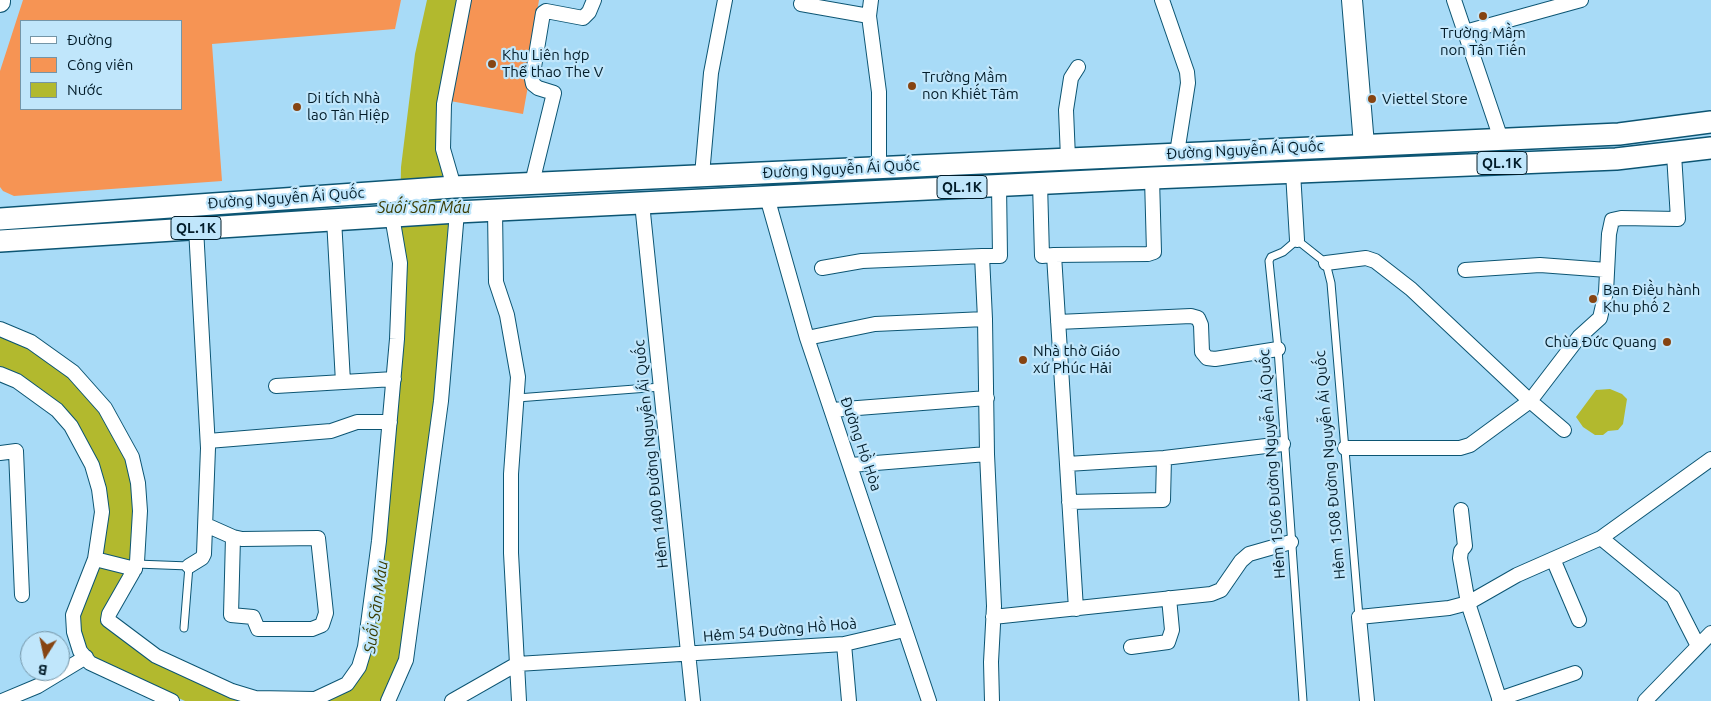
<!DOCTYPE html>
<html>
<head>
<meta charset="utf-8">
<style>
  body { margin:0 }
  #map { position:relative; width:1711px; height:701px; overflow:hidden; background:#a8dbf7; font-family:Ubuntu,sans-serif }
  canvas { display:block }
  .legend { position:absolute; left:20px; top:20px; width:162px; height:90px; box-sizing:border-box; background:#c0e6fb; border:1px solid #7495a7; margin:0; padding:6px 9px; list-style:none; font-size:15px; color:#021c29 }
  .legend li { display:flex; align-items:center; gap:10px; height:25px }
  .legend b { width:25px; border:1px solid #7495a7 }
  .north { position:absolute; left:20px; top:631px; width:50px; height:50px; box-sizing:border-box; background:#c0e6fb; border:1px solid #7495a7; border-radius:50%; rotate:190deg; font-size:14px; font-weight:700; line-height:20px; text-align:center; color:#021c29 }
  .north::after { content:''; display:block; margin:auto; width:18px; height:22px; background:#864412; clip-path:polygon(50% 0,100% 100%,50% 72%,0 100%) }
</style>
</head>
<body>
<div id="map">
<canvas width="1711" height="701"></canvas>
<ul class="legend">
<li><b style="height:6px;background:#fff"></b>Đường</li>
<li><b style="height:14px;background:#f69454"></b>Công viên</li>
<li><b style="height:14px;background:#b2b92e"></b>Nước</li>
</ul>
<div class="north">B</div>
</div>
<script>
const context = document.querySelector('canvas').getContext('2d');
context.lineJoin = 'round';
function fillPath(path, color) { context.fillStyle = color; context.fill(path, 'evenodd'); }
const shape = rows => new Path2D(rows.map(r => 'M' + r).join(''));
function trace(path, color, width, dash) { context.strokeStyle = color; context.lineWidth = width; context.lineCap = dash ? 'butt' : 'round'; context.setLineDash(dash || []); context.stroke(path); }
function drawText(font, color, halo, rows, align = 'center') {
  context.font = font + ' Ubuntu,sans-serif'; context.lineWidth = 4.5; context.setLineDash([]); context.textBaseline = 'middle'; context.strokeStyle = halo; context.fillStyle = color; for (const [text, x, y, turn = 0] of rows) {
    context.save(); context.translate(x, y); context.rotate((+turn || 0) * Math.PI / 180); context.textAlign = isNaN(turn) ? turn : align; if (halo) context.strokeText(text, 0, 0); context.fillText(text, 0, 0); context.restore();
  }
}
fillPath(shape([
  [23,0,401,0,395,29,212,44,222,181,14,196,3,191,0,187,0,71],
  [21,21,181,21,181,109,21,109],
  [469,0,539,0,526,79,528,86,523,114,450,101]
]), '#f69454');
fillPath(shape([
  [427,0,458,0,438,149,449,212,437,381,401,659,382,701,325,701,350,688,363,669,400,231,401,167,415,54],
  [0,334,27,345,70,375,102,413,127,460,135,505,132,562,103,621,249,701,185,701,94,659,84,648,79,632,79,615,101,555,87,443,0,369],
  [1610,389,1622,394,1627,399,1623,424,1618,430,1608,431,1603,435,1595,435,1583,427,1576,417,1596,390]
]), '#b2b92e');
const lane = shape([
  [517,398,661,387],
  [136,564,189,566,184,628],
  [1303,701,1278,349,1269,261,1271,257,1283,252,1297,240,1326,263,1331,283,1359,617]
]);
const street = shape([
  [871,0,869,16,879,92,879,167],
  [1162,0,1187,72,1188,83,1177,153],
  [1454,0,1501,139],
  [801,4,869,16],
  [1465,32,1581,0],
  [1068,158,1066,110,1071,78,1078,67],
  [1293,172,1297,240],
  [702,175,711,73,725,0],
  [532,183,554,93,538,88,533,84,532,79,543,13,546,11,583,18,589,12,594,0],
  [1040,183,1042,256,1054,255],
  [454,187,443,149,444,104,464,0],
  [767,197,807,338,929,701],
  [642,203,693,701],
  [495,210,496,282,507,315,518,377,511,474,511,553,519,701],
  [334,219,343,382],
  [982,256,1000,256,999,185],
  [1326,263,1366,258,1375,261,1411,289,1530,401,1564,430],
  [822,268,862,261,982,256,985,319,987,454,994,606,991,662,992,701],
  [1465,270,1540,265,1607,270],
  [1058,322,1191,316,1198,318,1201,325,1202,352,1207,358,1215,359,1278,349],
  [0,329,31,342,73,372,105,408,132,457,138,483,140,511,137,562,133,572,109,614,108,620,156,656,232,691,255,698,315,699,347,684,359,667,365,647,379,541,397,339,400,263,392,216],
  [807,338,875,324,985,319],
  [0,374,17,381,57,410,71,426,92,465,99,489,102,512,95,559,73,615,74,632,80,651,90,663,172,701],
  [276,386,394,379],
  [832,410,987,398],
  [208,441,331,431,357,422,390,422],
  [1345,448,1460,448,1470,445,1530,401,1579,337,1600,318,1606,292,1609,234,1612,220,1621,218,1678,219,1674,154],
  [0,453,16,451,22,595],
  [1067,464,1164,458,1283,444],
  [851,465,987,454],
  [1069,502,1163,500,1164,458],
  [1461,510,1465,546,1461,551,1460,558,1468,603,1500,701],
  [206,525,233,537,242,539,318,538,326,613,322,625,312,629,258,629,253,617,231,615,233,537],
  [1601,538,1673,597,1698,646],
  [95,559,135,569],
  [1553,559,1579,620],
  [189,566,202,558,204,554,208,448,196,228],
  [1076,609,1054,255,1148,254,1154,252,1152,178],
  [993,617,1211,594,1221,590,1241,561,1249,554,1291,542],
  [844,644,849,701],
  [1131,647,1168,642,1172,630,1169,598],
  [1499,699,1575,673],
  [2,701,38,686,86,657],
  [388,701,406,660,441,401,457,212],
  [452,701,517,664,844,644,904,630],
  [1367,701,1359,617,1449,608,1468,603,1517,575,1601,538,1711,459],
  [1645,701,1711,633]
]);
const secondary = shape([
  [1352,0,1364,145],
  [0,2,0,0]
]);
const primary = shape([
  [0,219,454,187,1619,134,1711,122],
  [0,241,457,212,1152,178,1616,159,1711,148]
]);
trace(lane, '#0c5573', 9);
trace(street, '#0c5573', 16);
trace(secondary, '#0c5573', 22);
trace(primary, '#0c5573', 24);
trace(lane, '#fff', 7);
trace(street, '#fff', 14);
trace(secondary, '#fff', 20);
trace(primary, '#fff', 21);
for (const [x, y, r, color] of [
  [1483,16,5,"#864412"],
  [492,64,5,"#864412"],
  [912,86,5,"#864412"],
  [1372,99,5,"#864412"],
  [297,107,5,"#864412"],
  [1593,299,5,"#864412"],
  [1667,342,5,"#864412"],
  [1023,360,5,"#864412"]
]) { const dot = new Path2D(); dot.arc(x, y, r, 0, 2 * Math.PI); context.fillStyle = color; context.fill(dot); trace(dot, '#c0e6fb', 2); }
for (const [x, y, w] of [
  [1502,163,50],
  [962,187,50],
  [196,228,50]
]) { const box = new Path2D(); box.roundRect(x - w / 2, y - 11.5, w, 23, 4); context.fillStyle = '#c0e6fb'; context.fill(box); trace(box, '#021c29', 1); }
drawText('bold 14px', '#021c29', null, [
  ["QL.1K",1502,163],
  ["QL.1K",962,187],
  ["QL.1K",196,228]
]);
drawText('15px', '#021c29', '#c0e6fb', [
  ["Trường Mầm",1483,33,"center"],
  ["non Tân Tiến",1483,50,"center"],
  ["Khu Liên hợp",502,55],
  ["Thể thao The V",502,72],
  ["Trường Mầm",922,77],
  ["non Khiết Tâm",922,94],
  ["Di tích Nhà",307,98],
  ["lao Tân Hiệp",307,115],
  ["Viettel Store",1382,99],
  ["Ban Điều hành",1603,290],
  ["Khu phố 2",1603,307],
  ["Chùa Đức Quang",1657,342,"right"],
  ["Nhà thờ Giáo",1033,351],
  ["xứ Phúc Hải",1033,368]
], 'left');
drawText('15px', '#021c29', '#c0e6fb', [
  ["Đường Nguyễn Ái Quốc",1245,150,-3],
  ["Đường Nguyễn Ái Quốc",841,169,-3],
  ["Đường Nguyễn Ái Quốc",286,198,-4],
  ["Đường Hồ Hòa",861,444,71],
  ["Hẻm 1400 Đường Nguyễn Ái Quốc",651,454,-96],
  ["Hẻm 1506 Đường Nguyễn Ái Quốc",1272,464,-94],
  ["Hẻm 1508 Đường Nguyễn Ái Quốc",1330,465,-95],
  ["Hẻm 54 Đường Hồ Hoà",780,630,-5]
]);
drawText('italic 16px', '#3a3c03', '#c0e6fb', [
  ["Suối Săn Máu",424,208],
  ["Suối Săn Máu",376,607,-82]
]);
</script>
</body>
</html>
